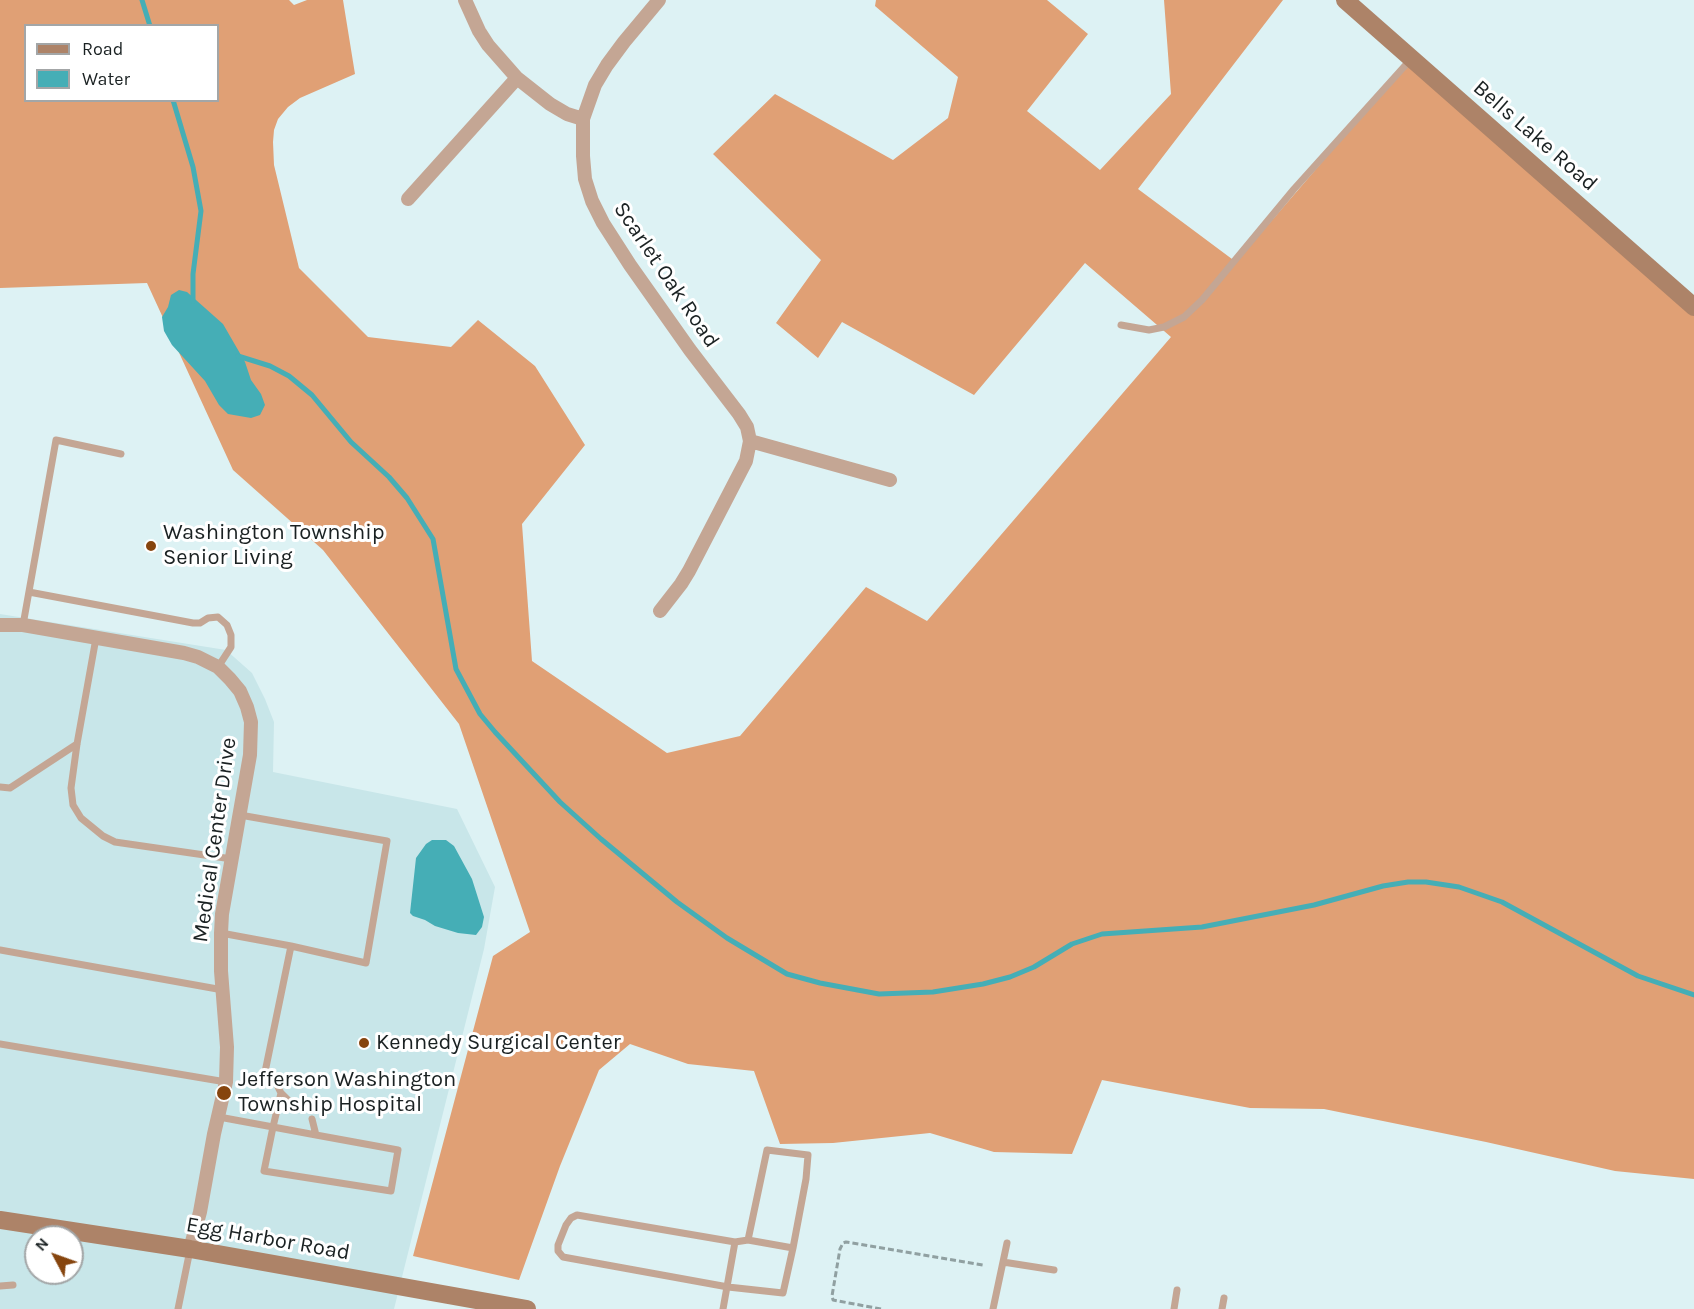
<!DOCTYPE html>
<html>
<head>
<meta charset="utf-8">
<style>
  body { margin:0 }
  #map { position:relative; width:1694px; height:1309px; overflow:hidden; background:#ddf2f4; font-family:Karla,sans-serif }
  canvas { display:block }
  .legend { position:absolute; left:24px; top:24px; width:195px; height:78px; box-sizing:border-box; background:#fff; border:2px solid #a3a6a7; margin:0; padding:8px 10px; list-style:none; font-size:18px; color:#1a2122 }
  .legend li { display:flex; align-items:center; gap:12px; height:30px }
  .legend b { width:30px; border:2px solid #a3a6a7 }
  .north { position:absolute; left:24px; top:1225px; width:60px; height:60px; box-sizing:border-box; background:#fff; border:2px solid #a3a6a7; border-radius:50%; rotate:311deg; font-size:16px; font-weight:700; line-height:24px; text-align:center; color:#1a2122 }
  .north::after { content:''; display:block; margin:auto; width:21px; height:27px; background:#86450e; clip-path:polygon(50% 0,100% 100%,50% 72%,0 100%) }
</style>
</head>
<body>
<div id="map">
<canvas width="1694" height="1309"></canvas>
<ul class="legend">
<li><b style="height:8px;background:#ad8368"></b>Road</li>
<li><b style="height:16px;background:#45aeb6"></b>Water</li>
</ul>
<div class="north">N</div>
</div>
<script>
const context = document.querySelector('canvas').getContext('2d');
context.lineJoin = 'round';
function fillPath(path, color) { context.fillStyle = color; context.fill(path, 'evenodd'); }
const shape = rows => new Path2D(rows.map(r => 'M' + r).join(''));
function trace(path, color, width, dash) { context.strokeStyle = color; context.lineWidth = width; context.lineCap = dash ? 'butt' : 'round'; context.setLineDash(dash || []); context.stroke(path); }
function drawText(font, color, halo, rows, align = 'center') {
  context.font = font + ' Karla,sans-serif'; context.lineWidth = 6; context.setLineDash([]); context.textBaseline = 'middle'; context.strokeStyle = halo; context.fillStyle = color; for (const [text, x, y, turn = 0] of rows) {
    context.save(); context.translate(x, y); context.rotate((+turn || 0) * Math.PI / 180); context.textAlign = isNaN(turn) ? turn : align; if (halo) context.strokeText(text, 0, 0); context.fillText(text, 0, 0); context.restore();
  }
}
fillPath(shape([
  [0,614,226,650,252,673,265,699,274,722,273,772,457,809,495,887,484,949,394,1309,0,1309],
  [36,1237,72,1237,72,1273,36,1273]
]), '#c8e6e9');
fillPath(shape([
  [0,0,289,0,294,5,307,0,343,0,355,74,300,98,288,107,278,119,274,130,273,142,274,165,299,268,368,337,451,347,478,320,535,366,585,445,522,524,532,661,667,753,740,736,866,587,927,621,1171,337,1085,263,974,395,842,322,818,358,776,323,821,260,713,154,775,94,893,160,948,118,958,77,875,6,876,0,1047,0,1088,34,1027,111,1100,170,1171,94,1164,0,1283,0,1138,189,1236,262,1410,60,1694,302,1694,1179,1615,1171,1486,1142,1324,1109,1250,1108,1102,1080,1072,1154,994,1152,930,1133,833,1143,780,1144,754,1071,688,1064,630,1044,599,1070,560,1166,519,1280,413,1256,493,956,530,932,459,724,323,550,233,470,147,283,0,288],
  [26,26,218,26,218,100,26,100]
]), '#e0a075');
fillPath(shape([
  [179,290,187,292,223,324,245,362,251,380,261,394,265,405,260,415,251,418,228,414,219,405,205,381,172,345,164,331,162,317,168,307,171,295],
  [432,840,446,840,454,846,472,879,484,917,482,927,476,935,458,933,435,926,425,920,413,916,410,913,416,858,426,844]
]), '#45aeb6');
trace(shape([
  [142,0,150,26],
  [173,100,193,167,201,211,193,274,193,301],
  [238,356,270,366,289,376,312,395,351,442,389,477,407,498,433,539,456,669,480,714,495,732,560,802,601,839,677,902,727,938,787,974,820,983,879,994,933,992,983,984,1010,977,1034,967,1072,944,1102,934,1202,927,1314,905,1383,886,1408,882,1426,882,1459,887,1502,902,1638,976,1694,995]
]), '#45aeb6', 5);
trace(shape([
  [881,1309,833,1300,832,1296,840,1249,843,1243,846,1242,983,1265]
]), '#90a0a1', 3, [6, 3]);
trace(shape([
  [1121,325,1149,330,1164,327,1184,317,1202,300,1294,189,1411,59],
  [29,592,193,623,200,623,208,618,218,617,227,625,231,635,231,647,218,667],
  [23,625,56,440,121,454],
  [96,638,77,744,71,788,73,805,81,818,103,836,115,842,232,859],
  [0,787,10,788,77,744],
  [221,933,291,946,366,963,387,841,240,815],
  [0,950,223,990],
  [0,1044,226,1082],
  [281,1093,292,1104],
  [219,1117,273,1127,316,1135,398,1150,391,1191,264,1171,273,1127,281,1093,275,1081,265,1072,291,946],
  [312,1119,316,1135],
  [748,1240,767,1150,808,1155,806,1179,793,1248,783,1293,728,1287,563,1257,558,1251,558,1245,566,1225,571,1218,577,1215,735,1242,748,1240,793,1248],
  [1003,1262,1054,1270],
  [0,1286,13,1285],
  [178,1309,190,1250],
  [723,1309,735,1242],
  [993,1309,1007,1243],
  [1174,1309,1177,1290],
  [1222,1309,1224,1298]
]), '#c4a694', 7);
trace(shape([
  [465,0,479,31,488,45,517,78,550,104,567,114,583,119],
  [659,0,624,42,607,65,595,85,583,119,583,156,585,179,592,201,603,223,630,265,690,350,739,414,747,427,750,441,746,461,689,571,681,584,660,611],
  [408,199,517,78],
  [750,441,890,480],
  [0,625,23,625,184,653,198,657,218,667,230,679,240,691,247,707,251,722,250,755,222,914,221,933,221,971,227,1047,226,1082,214,1134,200,1212,190,1249]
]), '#c4a694', 14);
trace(shape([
  [1345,0,1694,307],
  [0,1220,190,1249,527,1309]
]), '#ad8368', 18);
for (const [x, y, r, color] of [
  [151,546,6,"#86450e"],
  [364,1043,6,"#86450e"],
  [224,1093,8,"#86450e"]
]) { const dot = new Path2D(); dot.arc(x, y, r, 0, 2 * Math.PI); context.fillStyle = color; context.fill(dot); trace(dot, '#fff', 2); }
drawText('22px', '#1a2122', '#fff', [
  ["Bells Lake Road",1535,136,41],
  ["Scarlet Oak Road",666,275,56],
  ["Medical Center Drive",215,840,-82],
  ["Egg Harbor Road",268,1239,10]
]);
drawText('22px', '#1a2122', '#fff', [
  ["Washington Township",163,533],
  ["Senior Living",163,558],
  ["Kennedy Surgical Center",376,1043],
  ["Jefferson Washington",238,1080],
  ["Township Hospital",238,1105]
], 'left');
</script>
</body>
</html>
